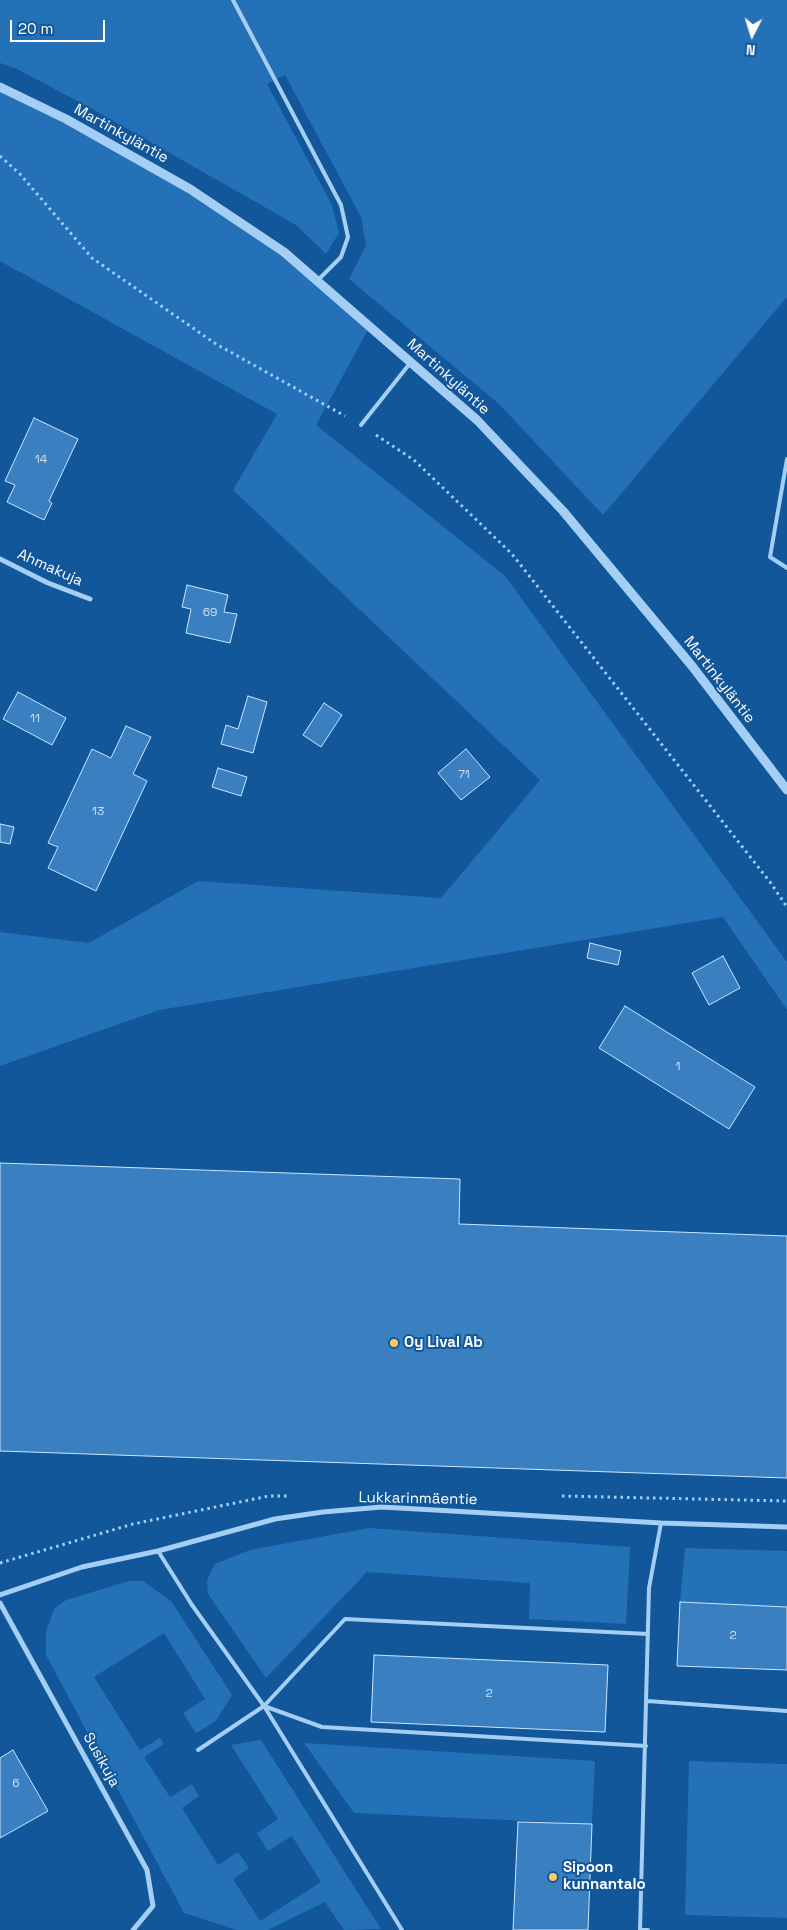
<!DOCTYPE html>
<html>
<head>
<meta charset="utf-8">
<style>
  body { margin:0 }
  #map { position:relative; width:787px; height:1930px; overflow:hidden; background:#11579a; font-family:"Space Grotesk",sans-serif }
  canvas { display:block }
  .north { position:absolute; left:727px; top:10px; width:50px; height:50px; -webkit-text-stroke:4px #11579a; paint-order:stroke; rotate:185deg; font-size:14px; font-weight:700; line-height:20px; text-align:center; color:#fff }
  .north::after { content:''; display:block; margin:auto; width:18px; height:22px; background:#fff; clip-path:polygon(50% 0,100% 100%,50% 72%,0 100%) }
  .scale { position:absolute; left:10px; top:20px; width:95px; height:22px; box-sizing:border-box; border:2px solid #fff; border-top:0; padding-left:6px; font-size:15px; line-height:18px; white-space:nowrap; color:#fff; -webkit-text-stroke:4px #11579a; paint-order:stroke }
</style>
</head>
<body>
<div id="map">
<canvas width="787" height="1930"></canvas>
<div class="north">N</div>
<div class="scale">20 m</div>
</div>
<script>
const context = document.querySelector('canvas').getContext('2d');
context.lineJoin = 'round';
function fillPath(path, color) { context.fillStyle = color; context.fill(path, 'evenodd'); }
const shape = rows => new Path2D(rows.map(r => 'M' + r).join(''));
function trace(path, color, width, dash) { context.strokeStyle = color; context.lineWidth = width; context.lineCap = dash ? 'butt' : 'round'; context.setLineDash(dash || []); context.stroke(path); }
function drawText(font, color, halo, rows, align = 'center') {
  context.font = font + ' "Space Grotesk",sans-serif'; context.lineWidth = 4; context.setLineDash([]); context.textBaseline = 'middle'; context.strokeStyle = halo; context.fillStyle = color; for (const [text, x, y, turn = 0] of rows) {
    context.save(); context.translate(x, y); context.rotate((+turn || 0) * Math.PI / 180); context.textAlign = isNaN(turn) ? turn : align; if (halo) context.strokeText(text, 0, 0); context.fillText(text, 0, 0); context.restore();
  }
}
fillPath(shape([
  [0,0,787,0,787,297,603,515,499,404,349,279,366,246,361,217,285,75,267,84,332,205,339,233,326,254,296,225,96,111,17,69,0,63],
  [0,87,190,189,317,281,370,326,316,425,505,576,787,962,787,1010,723,917,159,1010,0,1066,0,932,89,943,198,881,441,898,540,780,233,490,277,414,0,261],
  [369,1528,630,1547,626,1624,529,1619,530,1583,367,1572,266,1678,208,1594,207,1580,215,1564,250,1550],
  [685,1548,787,1551,787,1607,680,1602],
  [129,1581,143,1581,171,1601,232,1695,216,1721,196,1733,183,1713,205,1699,164,1633,94,1677,140,1750,160,1738,164,1744,144,1757,170,1797,192,1784,199,1796,182,1808,218,1865,238,1852,249,1868,233,1879,260,1921,321,1882,292,1836,268,1851,257,1833,278,1819,231,1745,261,1740,381,1929,344,1930,325,1902,268,1930,237,1930,184,1913,46,1655,46,1632,54,1609,66,1600],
  [304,1743,595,1761,592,1824,354,1813],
  [689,1761,787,1764,787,1918,685,1915]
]), '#2471b8');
const building = shape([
  [34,418,78,439,49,501,52,503,44,520,7,502,15,485,5,481,34,418],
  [187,585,228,595,224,612,237,614,230,643,186,633,191,609,182,607,187,585],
  [18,692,66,718,52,745,3,719,18,692],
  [248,696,267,702,253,753,221,744,226,725,238,729,248,696],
  [324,703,342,715,321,747,303,735,324,703],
  [126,726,151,737,133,774,147,781,96,891,48,868,58,847,48,843,92,749,111,758,126,726],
  [466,749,490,777,461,800,438,773,466,749],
  [218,768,247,777,241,796,212,787,218,768],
  [0,824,14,827,10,844,0,842,0,824],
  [590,943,621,951,618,965,587,958,590,943],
  [723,956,740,988,709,1005,692,973,723,956],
  [625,1006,755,1087,729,1129,599,1048,625,1006],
  [0,1163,460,1179,459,1224,787,1236,787,1478,0,1451,0,1163],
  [680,1602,787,1607,787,1670,677,1666,680,1602],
  [374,1655,608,1665,605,1732,371,1722,374,1655],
  [13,1750,48,1811,0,1838,0,1758,13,1750],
  [518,1822,592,1824,588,1930,513,1930,518,1822]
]);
fillPath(building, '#3a80c1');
trace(building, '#cce6fe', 1);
trace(shape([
  [0,156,20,174,92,258,216,344,345,416],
  [376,435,414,460,512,554,770,882,787,907],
  [562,1496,787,1501],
  [0,1563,133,1524,269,1496,288,1496]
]), '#a4cef4', 3, [2.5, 4]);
trace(shape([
  [233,0,341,205,348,237,341,257,317,281],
  [361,425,411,362],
  [787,459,770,557,787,568],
  [158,1551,192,1605,264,1706,402,1930],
  [647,1701,787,1711],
  [646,1746,322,1727,264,1706,345,1619,648,1634],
  [198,1750,264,1706],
  [648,1930,640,1930,649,1588,661,1523]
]), '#a4cef4', 4);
trace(shape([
  [0,559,48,583,90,599],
  [0,1595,82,1567,158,1551,275,1519,323,1512,382,1507,661,1523,787,1527],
  [0,1603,147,1870,153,1906,133,1930]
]), '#a4cef4', 5);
trace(shape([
  [0,87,66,119,190,189,284,252,477,420,563,511,692,666,787,790]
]), '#a4cef4', 9);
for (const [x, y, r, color] of [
  [394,1343,5,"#ffc867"],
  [553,1877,5,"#ffc867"]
]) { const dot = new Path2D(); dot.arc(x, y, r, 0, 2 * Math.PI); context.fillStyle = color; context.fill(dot); trace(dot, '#11579a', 2); }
drawText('12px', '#cedff0', null, [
  ["14",41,460],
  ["69",210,613],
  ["11",35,719],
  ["71",464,775],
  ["13",98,812],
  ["1",678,1067],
  ["2",733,1636],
  ["2",489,1694],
  ["6",16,1784]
]);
drawText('15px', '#fff', '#11579a', [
  ["Martinkyläntie",121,134,29],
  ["Martinkyläntie",448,377,42],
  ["Ahmakuja",50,568,24],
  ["Martinkyläntie",719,680,52],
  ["Lukkarinmäentie",418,1499,1],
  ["Susikuja",101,1760,61]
]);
drawText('bold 15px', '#fff', '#11579a', [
  ["Oy Lival Ab",404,1343],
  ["Sipoon",563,1868],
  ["kunnantalo",563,1885]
], 'left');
</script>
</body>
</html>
